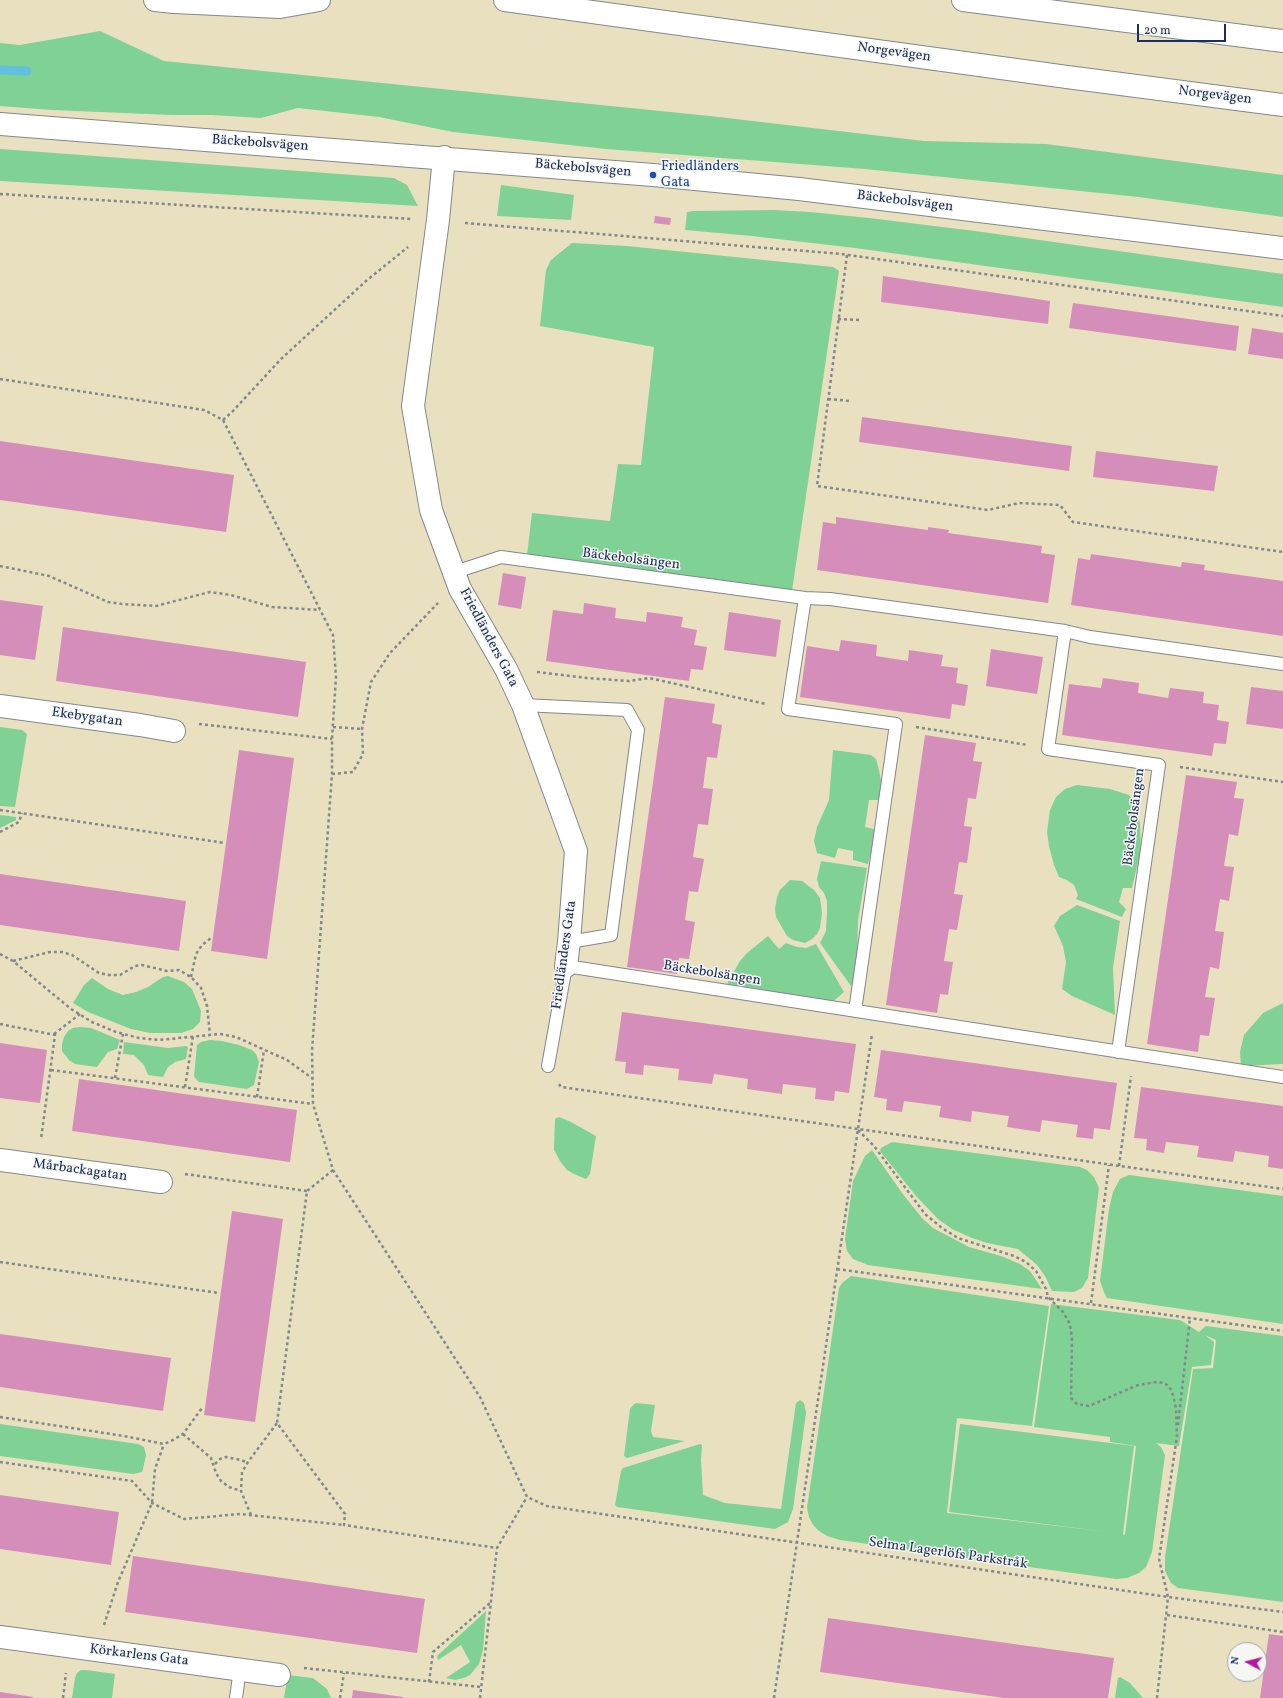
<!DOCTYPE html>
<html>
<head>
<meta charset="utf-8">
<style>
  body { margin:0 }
  #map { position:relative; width:1283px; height:1698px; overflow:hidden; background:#e9e0bf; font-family:Vollkorn,serif }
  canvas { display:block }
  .north { position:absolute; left:1227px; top:1642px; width:40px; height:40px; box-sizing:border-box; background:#f6f6f2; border:1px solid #9ea6b7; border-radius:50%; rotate:277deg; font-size:11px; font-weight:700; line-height:16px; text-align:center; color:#1b2f5e }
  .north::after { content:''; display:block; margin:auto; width:14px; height:18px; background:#b5179e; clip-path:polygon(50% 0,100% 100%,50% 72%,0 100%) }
  .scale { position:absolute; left:1137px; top:24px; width:89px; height:18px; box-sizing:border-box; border:2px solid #1b2f5e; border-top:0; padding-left:5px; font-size:12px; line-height:14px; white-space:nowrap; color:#1b2f5e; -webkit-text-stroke:3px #f6f6f2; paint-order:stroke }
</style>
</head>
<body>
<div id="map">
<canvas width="1283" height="1698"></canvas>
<div class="north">N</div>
<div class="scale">20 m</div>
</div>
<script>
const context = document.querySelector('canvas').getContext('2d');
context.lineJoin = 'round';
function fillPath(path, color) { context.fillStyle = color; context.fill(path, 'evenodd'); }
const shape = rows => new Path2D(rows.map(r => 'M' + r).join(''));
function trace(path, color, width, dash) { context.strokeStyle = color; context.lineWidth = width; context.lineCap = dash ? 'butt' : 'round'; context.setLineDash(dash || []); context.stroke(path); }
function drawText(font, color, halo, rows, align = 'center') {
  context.font = font + ' Vollkorn,serif'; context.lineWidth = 3; context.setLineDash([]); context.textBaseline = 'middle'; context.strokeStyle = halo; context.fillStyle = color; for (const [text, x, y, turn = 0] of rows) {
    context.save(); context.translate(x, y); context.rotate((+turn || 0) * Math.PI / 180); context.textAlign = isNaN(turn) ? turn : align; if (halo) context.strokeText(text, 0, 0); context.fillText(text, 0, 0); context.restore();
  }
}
fillPath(shape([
  [100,31,164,61,710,116,924,141,1046,144,1283,175,1283,217,1139,197,865,169,606,149,453,132,379,117,298,108,261,118,212,115,172,115,52,110,0,106,0,43,20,45],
  [0,149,394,178,407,185,418,206,0,181],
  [501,185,574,195,571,220,497,216],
  [774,210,810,212,869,218,975,231,1283,274,1283,307,855,248,752,236,685,230,687,212,693,211],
  [572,243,627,246,833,267,839,271,792,591,527,555,532,513,610,521,618,464,641,465,654,347,540,326,546,270,551,260],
  [0,727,22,730,27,734,15,807,0,806],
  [833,750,871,755,876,759,879,770,881,781,881,800,869,800,865,827,877,830,868,864,853,860,853,851,838,848,835,858,817,853,814,841,817,827,829,800],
  [1077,785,1110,789,1129,795,1137,806,1140,825,1141,849,1132,888,1123,888,1119,902,1126,909,1122,917,1076,899,1078,895,1074,885,1067,880,1059,877,1054,865,1049,846,1047,832,1050,810,1056,797,1065,789],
  [0,815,16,817,16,820,0,828],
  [821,861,867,868,858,920,857,962,855,979,851,986,820,943,826,931,827,913,827,901,824,893,819,887,817,879],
  [790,880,802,881,814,890,820,898,822,913,820,928,817,934,812,939,805,943,793,940,787,936,776,917,775,909,777,897,780,890],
  [1077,905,1120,921,1113,968,1115,1015,1072,996,1062,989,1066,962,1063,946,1054,926,1060,916],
  [768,936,779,949,786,943,797,947,806,948,816,944,844,992,829,1005,788,998,766,990,727,984,740,961,747,953],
  [168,976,184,982,192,989,201,1011,200,1022,193,1029,181,1033,150,1033,131,1029,88,1012,73,1003,84,985,92,978,108,989,123,995,136,992,148,987,163,977],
  [1283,1003,1283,1064,1241,1066,1240,1052,1244,1035,1263,1013],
  [80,1027,91,1028,120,1040,117,1049,108,1052,97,1067,75,1064,69,1060,62,1051,62,1044,64,1037,68,1031,73,1028],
  [210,1040,222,1041,239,1045,252,1050,256,1054,259,1062,254,1085,247,1089,199,1082,196,1079,194,1076,197,1045,201,1042],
  [124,1042,168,1048,186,1046,188,1047,186,1059,175,1062,168,1067,163,1077,148,1075,144,1065,134,1055,123,1054],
  [559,1117,569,1121,596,1136,590,1174,586,1179,574,1174,567,1170,560,1161,554,1150,555,1119],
  [892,1142,1080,1167,1087,1170,1094,1177,1099,1188,1088,1278,1082,1288,1074,1292,1052,1291,1045,1276,1037,1265,1018,1249,987,1243,972,1238,952,1229,938,1219,916,1196,880,1151,881,1148],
  [872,1150,902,1193,922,1218,933,1228,969,1247,1001,1256,1020,1264,1030,1271,1042,1289,868,1265,853,1259,847,1251,845,1239,853,1181,865,1156],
  [1129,1175,1283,1196,1283,1324,1107,1298,1104,1292,1100,1281,1109,1209,1113,1192,1120,1179],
  [851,1276,1049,1306,1032,1426,957,1418,947,1513,1108,1532,949,1512,960,1424,1134,1446,1123,1534,1125,1535,1136,1446,1110,1442,1110,1437,1034,1427,1051,1304,1180,1320,1199,1332,1206,1326,1283,1336,1283,1602,1178,1588,1171,1583,1165,1571,1165,1557,1193,1369,1213,1368,1216,1340,1205,1335,1214,1342,1211,1365,1192,1367,1179,1446,1156,1443,1161,1447,1165,1455,1152,1552,1146,1567,1139,1573,1127,1578,1116,1579,986,1561,840,1540,827,1536,819,1531,813,1525,809,1517,807,1508,839,1288,842,1283],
  [800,1400,804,1403,806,1413,793,1509,788,1522,775,1529,617,1507,615,1505,621,1471,623,1468,700,1444,702,1445,701,1460,703,1495,725,1503,781,1509,796,1403],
  [636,1403,655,1405,651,1431,653,1437,685,1441,627,1458,624,1456,630,1409,633,1405],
  [0,1424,138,1444,144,1447,146,1455,143,1469,142,1472,133,1474,0,1456],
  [486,1611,483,1650,479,1664,470,1675,464,1678,455,1680,446,1678,470,1662,461,1645,438,1660,437,1656],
  [81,1670,86,1670,115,1674,112,1698,72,1698,75,1678,77,1673],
  [288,1675,313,1678,327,1689,331,1698,284,1698],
  [1120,1677,1130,1683,1143,1698,1115,1698,1118,1678]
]), '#7fd294');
trace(shape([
  [0,70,27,71]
]), '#61bfdf', 9);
fillPath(shape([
  [655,216,671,218,670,225,654,223],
  [883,276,1050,301,1048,324,881,302],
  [1073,303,1239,326,1236,351,1069,328],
  [1252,328,1283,333,1283,359,1248,354],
  [862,417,1072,446,1069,471,859,442],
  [0,441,234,475,226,532,0,500],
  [1096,451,1218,466,1214,491,1093,477],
  [836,517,928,530,928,527,949,530,948,533,1042,546,1041,553,1055,555,1048,603,817,570,823,522,836,524],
  [1091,554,1181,567,1182,562,1205,565,1204,570,1283,581,1283,636,1071,605,1078,558,1090,560],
  [503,573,526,577,521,609,498,605],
  [0,600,43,606,35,660,0,655],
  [584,603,616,608,615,618,646,622,647,612,683,617,681,627,697,630,694,645,707,647,703,670,691,669,689,681,546,661,553,610,583,614],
  [729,612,781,620,776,657,724,650],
  [63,627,306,662,298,717,56,681],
  [841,640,877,645,876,656,908,661,909,650,943,655,941,666,958,668,956,683,968,685,965,706,952,704,950,719,800,697,807,646,839,651],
  [991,649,1043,657,1037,694,986,686],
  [1103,678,1139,683,1138,693,1168,698,1170,688,1204,692,1203,703,1219,705,1217,720,1229,722,1226,744,1214,743,1212,756,1062,735,1069,684,1101,688],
  [1251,687,1283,691,1283,729,1246,724],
  [665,697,715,704,712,723,722,725,717,758,707,757,703,788,713,789,708,825,698,824,693,857,704,859,698,892,689,891,685,920,695,922,689,959,679,958,677,974,627,967],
  [925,735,976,743,973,761,982,762,976,799,968,798,964,826,972,827,967,863,959,862,954,894,963,895,957,930,949,929,944,961,953,962,948,995,940,994,937,1013,886,1005],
  [239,750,294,758,267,959,211,951],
  [1186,775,1237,782,1234,798,1244,799,1238,836,1229,834,1224,866,1234,867,1229,901,1220,899,1215,931,1224,932,1219,969,1210,967,1205,997,1215,998,1209,1036,1200,1035,1198,1052,1147,1044],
  [0,874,186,901,179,951,0,925],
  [622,1012,856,1044,849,1093,835,1091,834,1101,815,1099,816,1088,783,1084,782,1094,747,1089,748,1079,714,1074,712,1084,678,1080,679,1069,644,1065,643,1075,625,1073,626,1062,615,1061],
  [0,1043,47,1050,40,1103,0,1098],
  [881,1050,1117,1083,1110,1130,1094,1128,1093,1139,1076,1137,1078,1125,1042,1120,1040,1132,1007,1127,1009,1116,972,1111,971,1122,939,1117,941,1106,904,1101,902,1112,886,1110,887,1099,874,1097],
  [79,1079,297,1110,290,1162,72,1131],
  [1141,1087,1283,1106,1283,1169,1268,1167,1269,1156,1235,1151,1233,1162,1197,1157,1199,1146,1166,1142,1164,1153,1146,1150,1147,1139,1134,1138],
  [232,1211,283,1219,255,1422,204,1415],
  [0,1334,171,1358,163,1411,0,1387],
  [0,1495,119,1512,111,1565,0,1549],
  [133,1556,425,1599,417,1653,125,1612],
  [828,1618,1114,1658,1108,1698,1004,1698,820,1672],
  [1269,1634,1283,1636,1283,1698,1260,1698],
  [353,1690,403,1697,403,1698,352,1698],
  [0,1692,33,1697,33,1698,0,1698]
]), '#d58eba');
const service = shape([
  [455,572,501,557,805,598,830,599,1065,631,1090,637,1283,664],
  [805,598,788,709,896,724,855,1011],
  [1065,631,1048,749,1159,765,1118,1052],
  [523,705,627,710,638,730,611,935,569,942],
  [548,1066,566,966,1283,1077],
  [236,1698,240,1669]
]);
const minor = shape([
  [444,157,438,220,413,406,431,510,460,589,506,669,523,705,576,851,569,942,566,966],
  [0,706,140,725,174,731],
  [0,1160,161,1182],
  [0,1637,279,1675]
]);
const tertiary = shape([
  [0,124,653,175,799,189,1283,248]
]);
const motorway = shape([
  [155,0,174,2,280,7,319,0],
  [505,0,1067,77,1283,105],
  [963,0,1283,41]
]);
trace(service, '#82888e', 14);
trace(minor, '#82888e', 24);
trace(tertiary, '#82888e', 24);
trace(motorway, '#82888e', 24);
trace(shape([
  [0,194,412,219],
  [465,223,841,254,1283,316],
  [847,255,817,486,988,510,1019,503,1060,505,1073,522,1283,552],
  [838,319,859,320],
  [0,379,204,410,223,420,333,635,336,677,332,739,332,774,312,1051,313,1104,333,1170,480,1397,527,1497,547,1506,1168,1597,1283,1612],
  [828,399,850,401],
  [223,420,232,412,281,359,366,281,408,247],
  [0,566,49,576,108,602,122,604,156,606,210,592,231,595,272,607,320,610],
  [537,672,587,678,629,681,649,678,766,704],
  [199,724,332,739],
  [333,727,362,729],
  [916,727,1028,745],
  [1180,767,1283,782],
  [332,774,353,772,363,754,362,729,371,682,390,653,438,603],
  [0,810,225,843],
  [0,832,19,822,22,813],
  [0,954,13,961,71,1009,92,1022,116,1032,139,1038,159,1040,220,1034,236,1037,287,1060,312,1078],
  [13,961,50,952,62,952,72,955,99,973,109,975,120,975,135,966,142,965,167,971,179,970,191,977,201,988,207,1006,210,1035],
  [191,977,196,954,202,945,211,938],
  [0,1024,55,1035,41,1139],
  [54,1034,80,1014],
  [51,1070,313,1104],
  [115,1078,123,1034],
  [559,1084,561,1087,1283,1189],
  [185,1087,193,1036],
  [257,1097,264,1050],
  [858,1130,874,1146,925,1214,942,1228,958,1238,1014,1256,1026,1262,1036,1271,1046,1289,1048,1297,1063,1312,1070,1324,1072,1339,1071,1398,1077,1404,1089,1406,1138,1385,1157,1382,1164,1383,1169,1386,1173,1395,1176,1408,1177,1436],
  [1119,1166,1131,1076],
  [333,1170,307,1191,277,1423,345,1514,344,1525,497,1548],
  [185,1174,307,1191],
  [0,1262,219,1293],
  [837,1269,1283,1331],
  [1091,1303,1109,1165],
  [0,1417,124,1436,164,1444,173,1440,183,1434,202,1408],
  [1178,1425,1190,1318],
  [183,1434,211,1458,216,1473,221,1481,229,1487,241,1491],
  [0,1462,132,1481,152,1503,184,1519,240,1514,344,1525],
  [215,1464,220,1459,226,1457,241,1460,248,1463],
  [251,1515,241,1491,242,1472,248,1462,277,1423],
  [1167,1615,1283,1632],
  [104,1625,118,1582,152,1503,155,1469,164,1444],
  [304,1668,481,1687],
  [429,1682,433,1652,490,1603],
  [63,1698,66,1673],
  [340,1698,344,1673],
  [480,1698,497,1548,527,1497],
  [774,1698,872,1034],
  [1157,1698,1168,1597,1159,1559,1177,1436]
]), '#82888e', 2.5, [3, 3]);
trace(service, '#fff', 12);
trace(minor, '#fff', 22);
trace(tertiary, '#fff', 22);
trace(motorway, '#fff', 22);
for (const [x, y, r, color] of [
  [653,175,4,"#1a4fb4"]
]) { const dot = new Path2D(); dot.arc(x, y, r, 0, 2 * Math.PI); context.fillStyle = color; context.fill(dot); trace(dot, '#f6f6f2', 1.5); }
drawText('14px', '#1b2f5e', '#f6f6f2', [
  ["Norgevägen",894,53,8],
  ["Norgevägen",1215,96,7],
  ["Bäckebolsvägen",260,144,4],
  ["Bäckebolsvägen",583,169,5],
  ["Bäckebolsvägen",905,202,7],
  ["Bäckebolsängen",631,560,7],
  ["Friedländers Gata",488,638,62],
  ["Ekebygatan",87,718,8],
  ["Bäckebolsängen",1135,817,-83],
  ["Friedländers Gata",565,955,-82],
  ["Bäckebolsängen",712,974,9],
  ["Mårbackagatan",80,1171,8],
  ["Selma Lagerlöfs Parkstråk",948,1554,8],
  ["Körkarlens Gata",139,1656,7]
]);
drawText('14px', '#164399', '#f6f6f2', [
  ["Friedländers",661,167],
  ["Gata",661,183]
], 'left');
</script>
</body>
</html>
